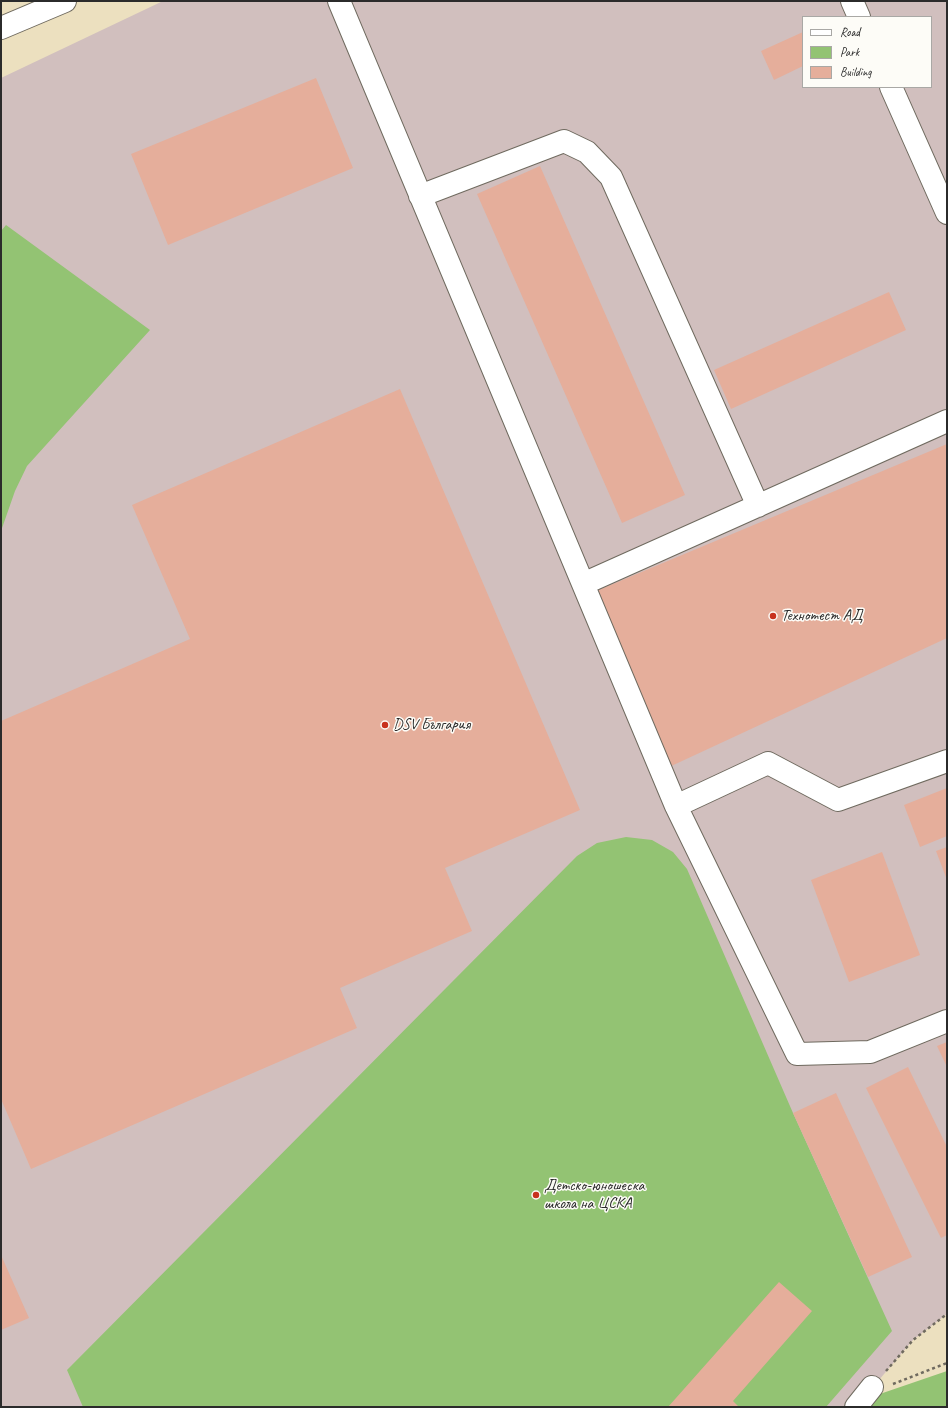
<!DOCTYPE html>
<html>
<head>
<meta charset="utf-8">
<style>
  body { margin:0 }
  #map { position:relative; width:948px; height:1408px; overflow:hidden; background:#ece0bf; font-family:Caveat,sans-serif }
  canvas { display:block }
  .frame { position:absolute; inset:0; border:2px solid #2b2b2b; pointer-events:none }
  .legend { position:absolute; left:802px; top:16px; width:130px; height:72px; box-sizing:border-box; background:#fdfcf7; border:1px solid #a9a8a5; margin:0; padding:5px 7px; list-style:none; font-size:12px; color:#2b2b2b }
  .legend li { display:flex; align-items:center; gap:8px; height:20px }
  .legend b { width:20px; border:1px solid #a9a8a5 }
</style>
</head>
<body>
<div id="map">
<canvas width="948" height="1408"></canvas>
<div class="frame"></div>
<ul class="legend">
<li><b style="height:5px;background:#fff"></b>Road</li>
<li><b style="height:11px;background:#93c373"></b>Park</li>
<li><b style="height:11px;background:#e5ae9b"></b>Building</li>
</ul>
</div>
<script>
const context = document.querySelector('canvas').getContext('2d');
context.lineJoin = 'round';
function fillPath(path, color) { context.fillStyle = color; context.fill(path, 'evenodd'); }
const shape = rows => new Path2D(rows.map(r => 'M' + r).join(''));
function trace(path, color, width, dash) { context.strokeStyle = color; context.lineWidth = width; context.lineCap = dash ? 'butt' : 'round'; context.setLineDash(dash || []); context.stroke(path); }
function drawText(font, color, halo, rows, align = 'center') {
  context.font = font + ' Caveat,sans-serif'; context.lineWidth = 3; context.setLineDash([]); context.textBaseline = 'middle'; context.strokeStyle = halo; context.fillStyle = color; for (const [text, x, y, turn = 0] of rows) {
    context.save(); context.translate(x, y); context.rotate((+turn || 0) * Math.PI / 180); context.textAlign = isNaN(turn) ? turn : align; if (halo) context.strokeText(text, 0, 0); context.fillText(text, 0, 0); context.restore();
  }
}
fillPath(shape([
  [163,1,947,1,947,1314,913,1340,856,1407,1,1407,1,78],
  [803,17,931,17,931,87,803,87]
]), '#d1bfbe');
fillPath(shape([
  [6,225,150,330,27,466,15,491,1,531,1,231],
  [626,837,652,840,673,852,687,869,793,1113,892,1331,826,1407,83,1407,67,1370,577,856,597,843],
  [947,1371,947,1407,864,1407,874,1396]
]), '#93c373');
fillPath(shape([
  [803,32,803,66,774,80,761,51],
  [316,78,353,168,168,245,131,154],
  [540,166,685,495,622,523,477,194],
  [889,292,906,330,731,409,714,370],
  [400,389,580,810,445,868,472,931,340,988,357,1028,31,1169,1,1099,1,721,190,639,132,505],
  [947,444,947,638,667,768,589,594],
  [947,788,947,836,920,847,904,805],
  [947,847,947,880,936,851],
  [882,852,920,955,849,982,811,880],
  [947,1042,947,1067,937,1046],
  [908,1067,947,1147,947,1235,941,1238,866,1088],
  [836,1093,912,1257,868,1277,793,1113],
  [1,1255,29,1318,1,1330],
  [779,1282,812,1311,733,1401,739,1407,668,1407]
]), '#e5ae9b');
const minor = shape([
  [339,1,676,806,797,1054,870,1052,947,1021],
  [852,1,859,17],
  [1,28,65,1],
  [891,87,947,213],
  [420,196,564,141,587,152,611,177,758,506],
  [583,584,947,421],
  [676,806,768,763,838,800,947,761],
  [856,1407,872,1387]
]);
trace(minor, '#6f6a5f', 24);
trace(shape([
  [886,1371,913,1340,947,1314],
  [893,1384,947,1363]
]), '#6f6a5f', 2.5, [3, 3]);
trace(minor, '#fff', 22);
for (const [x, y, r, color] of [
  [773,616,4,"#c8321e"],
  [385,725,4,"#c8321e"],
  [536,1195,4,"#c8321e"]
]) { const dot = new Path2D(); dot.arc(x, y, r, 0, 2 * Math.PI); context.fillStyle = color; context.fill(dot); trace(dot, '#fdfcf7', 1.5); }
drawText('16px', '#2b2b2b', '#fdfcf7', [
  ["Технотест АД",781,616],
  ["DSV България",393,725],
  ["Детско-юношеска",544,1186],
  ["школа на ЦСКА",544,1204]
], 'left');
</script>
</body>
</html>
